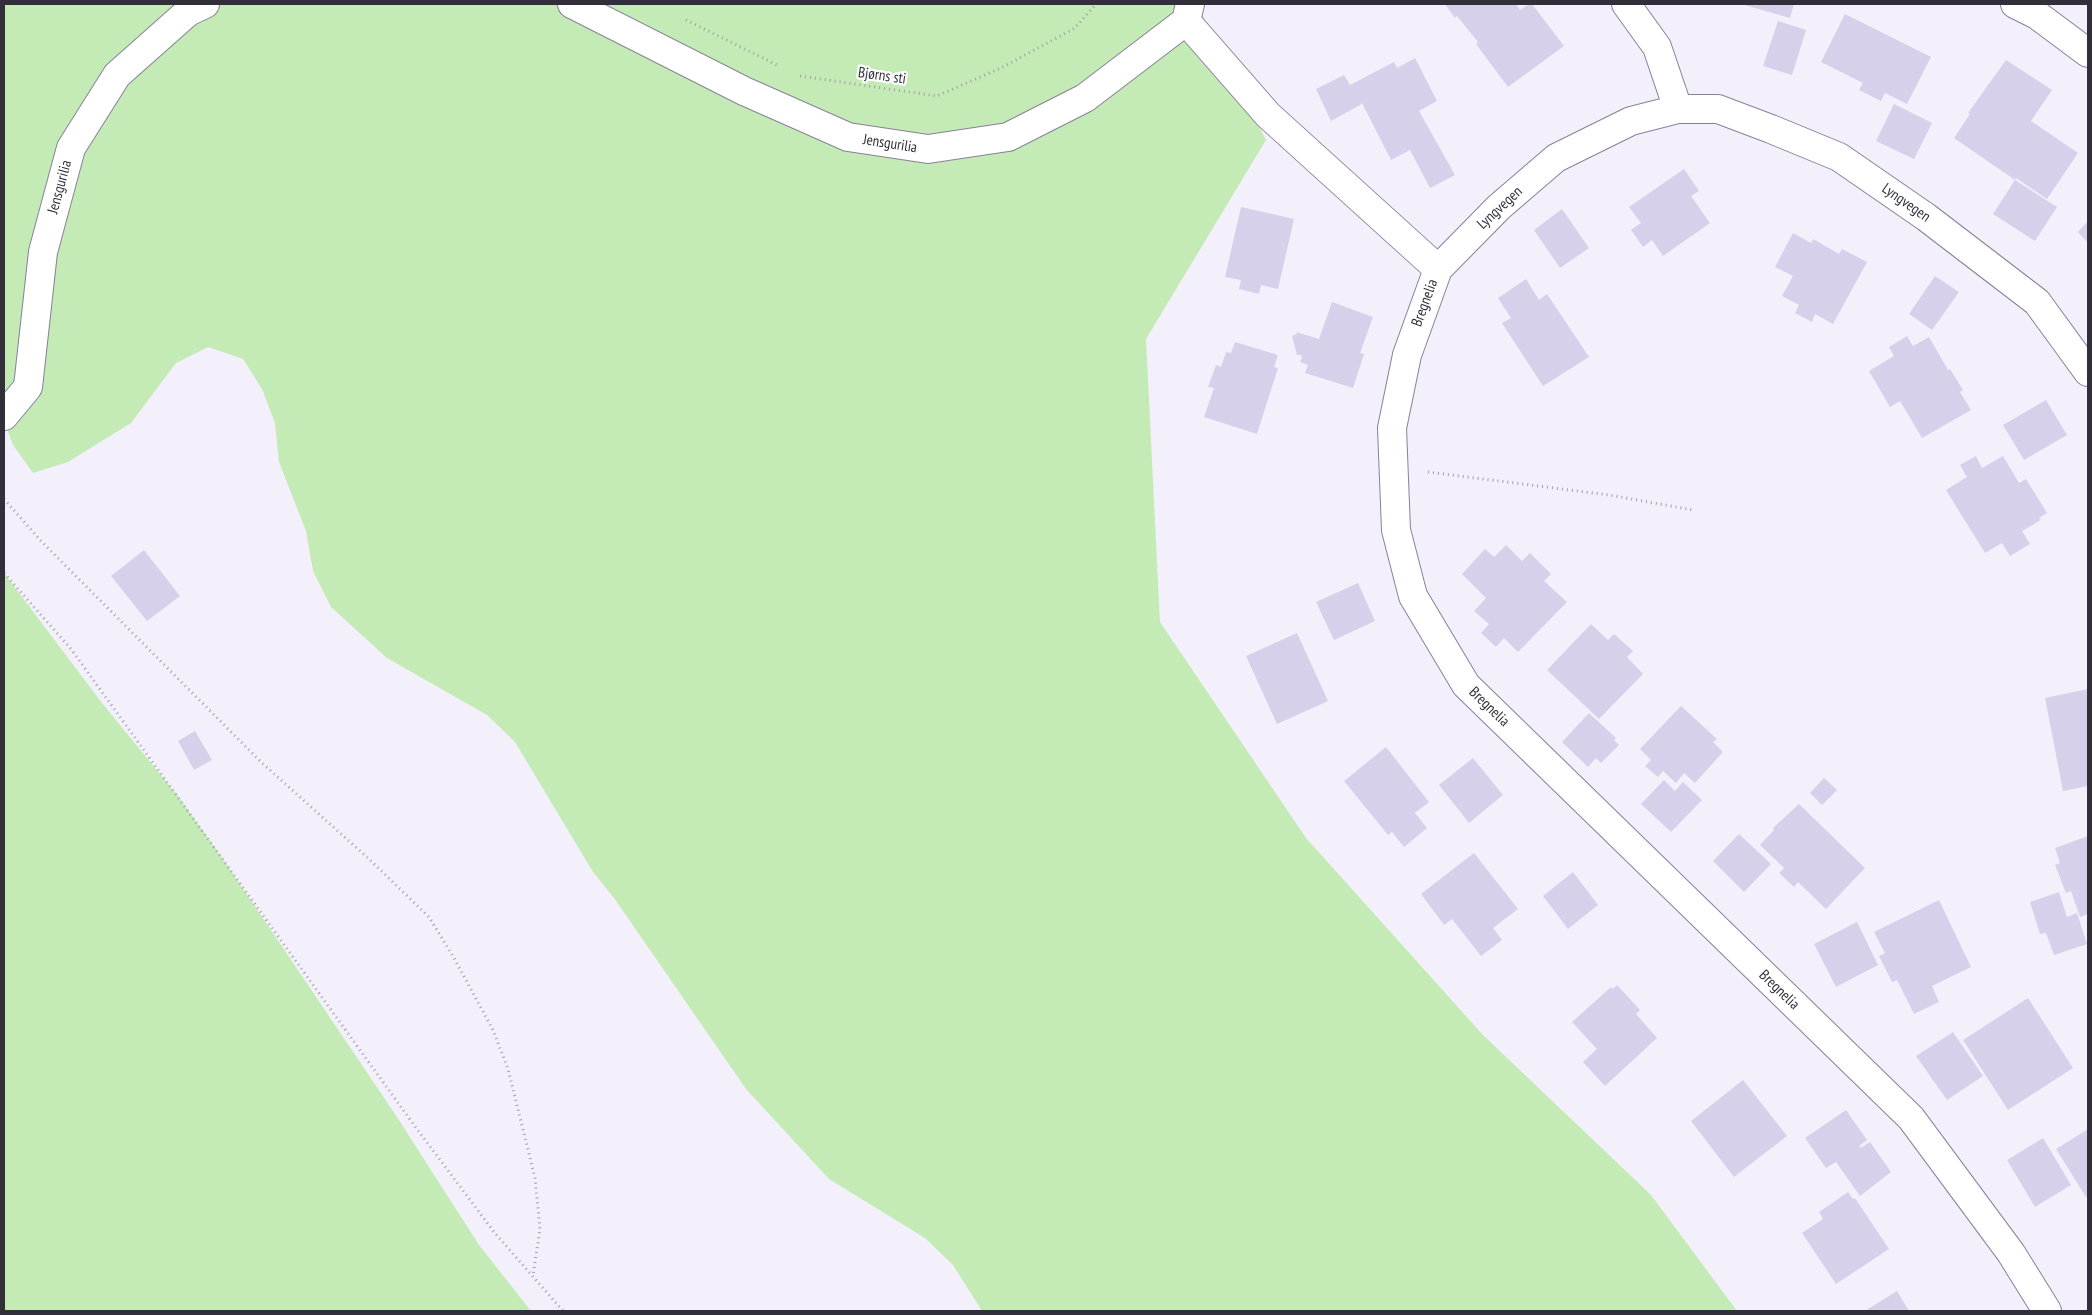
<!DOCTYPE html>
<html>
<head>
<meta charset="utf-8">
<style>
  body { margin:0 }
  #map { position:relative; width:2092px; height:1315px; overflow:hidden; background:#f3f0fb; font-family:"PT Sans Narrow",sans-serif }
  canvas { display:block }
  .frame { position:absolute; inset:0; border:5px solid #322f3a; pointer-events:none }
</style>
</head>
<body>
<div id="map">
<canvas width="2092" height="1315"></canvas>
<div class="frame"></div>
</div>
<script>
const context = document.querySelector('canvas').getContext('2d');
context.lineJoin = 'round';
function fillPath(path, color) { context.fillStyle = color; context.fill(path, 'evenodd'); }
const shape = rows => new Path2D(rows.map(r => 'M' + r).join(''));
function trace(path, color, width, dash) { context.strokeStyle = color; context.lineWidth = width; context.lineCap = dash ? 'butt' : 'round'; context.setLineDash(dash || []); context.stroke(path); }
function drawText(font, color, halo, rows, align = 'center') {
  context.font = font + ' "PT Sans Narrow",sans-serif'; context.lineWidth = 4.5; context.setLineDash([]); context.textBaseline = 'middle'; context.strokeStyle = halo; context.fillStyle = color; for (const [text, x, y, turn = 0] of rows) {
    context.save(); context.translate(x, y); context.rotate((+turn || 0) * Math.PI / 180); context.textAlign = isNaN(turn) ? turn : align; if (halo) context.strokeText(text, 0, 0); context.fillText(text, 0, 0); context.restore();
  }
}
fillPath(shape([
  [4,4,1200,4,1199,8,1266,140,1146,339,1160,622,1306,838,1483,1035,1651,1195,1737,1311,982,1311,953,1265,925,1238,829,1179,746,1089,614,898,593,872,515,742,487,715,387,658,331,607,313,571,306,531,279,462,275,423,262,389,243,359,208,347,176,363,131,423,68,462,33,473,13,445,4,421],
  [4,573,102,703,178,796,223,859,397,1117,479,1245,531,1311,4,1311]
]), '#c4ebb5');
fillPath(shape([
  [1445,4,1516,4,1520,10,1529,4,1532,4,1564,46,1508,87,1476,44,1478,42,1457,16,1455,18],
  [1741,4,1794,4,1790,18],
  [1845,14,1931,57,1907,104,1885,93,1881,101,1859,90,1863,83,1821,62],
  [1778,21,1806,30,1792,75,1763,66],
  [1415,58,1437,101,1419,111,1455,175,1430,188,1410,150,1391,160,1362,103,1360,105,1331,121,1316,89,1344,75,1350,85,1394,62,1397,68],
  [2006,60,2052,90,2031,121,2078,153,2047,199,2016,178,2015,180,1954,138,1970,114,1968,113],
  [1894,104,1932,123,1914,159,1876,141],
  [1684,169,1699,191,1691,196,1710,223,1663,256,1652,240,1643,247,1631,230,1641,223,1629,207],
  [2015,180,2057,207,2035,241,1993,214],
  [1241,207,1294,219,1278,289,1261,285,1259,294,1239,289,1241,280,1225,277],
  [1562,209,1589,248,1560,268,1534,230],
  [2088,221,2088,243,2078,232],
  [1793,233,1811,243,1813,239,1839,254,1842,249,1867,262,1833,324,1815,314,1812,322,1795,313,1799,305,1782,296,1793,276,1775,267],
  [1935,276,1959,292,1932,330,1909,314],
  [1526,279,1539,300,1547,294,1589,357,1543,386,1502,323,1511,318,1498,298],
  [1332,302,1373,317,1360,353,1364,354,1353,388,1305,373,1308,365,1300,362,1302,358,1301,355,1297,355,1292,336,1297,334,1296,332,1319,339],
  [1907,336,1913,346,1929,337,1948,370,1950,369,1963,390,1960,392,1971,410,1922,438,1900,401,1890,407,1869,371,1894,356,1889,347],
  [1235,342,1278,355,1274,367,1278,368,1257,434,1204,417,1214,388,1208,387,1216,365,1221,367,1226,352,1231,353],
  [2046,400,2067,435,2024,460,2003,425],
  [1976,456,1982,468,2003,456,2019,483,2026,479,2047,513,2039,518,2041,520,2022,531,2030,544,2010,556,2002,543,1985,553,1946,490,1967,477,1960,465],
  [1506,545,1522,561,1530,553,1551,574,1544,581,1567,602,1518,652,1504,638,1496,647,1481,633,1489,624,1474,611,1486,598,1462,574,1485,549,1494,557],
  [144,550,180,596,147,621,111,576],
  [1358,583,1375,621,1334,640,1316,602],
  [1591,624,1608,640,1614,634,1633,651,1627,657,1643,674,1599,719,1547,670],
  [1297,633,1328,701,1277,724,1246,656],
  [2088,689,2088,786,2063,791,2045,698],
  [1681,706,1717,739,1713,742,1723,752,1695,783,1684,773,1676,783,1663,771,1658,777,1645,766,1651,760,1640,749],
  [1589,713,1616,738,1614,740,1619,745,1601,763,1596,758,1588,767,1562,742],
  [195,731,212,760,194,770,178,741],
  [1386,747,1429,802,1415,813,1427,828,1404,847,1392,832,1388,835,1344,781],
  [1473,758,1503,795,1469,823,1439,785],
  [1824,778,1837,790,1822,805,1810,793],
  [1664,780,1675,791,1683,782,1702,800,1671,832,1641,804],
  [1799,804,1865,868,1826,909,1798,882,1794,887,1779,873,1784,868,1760,845,1774,830,1773,828],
  [1739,834,1771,864,1744,892,1713,861],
  [2088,836,2088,914,2080,917,2071,891,2066,893,2055,865,2060,863,2055,848],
  [1474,853,1518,909,1493,928,1502,940,1481,956,1452,919,1444,925,1421,894],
  [1573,872,1598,905,1568,929,1543,896],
  [2059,892,2067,917,2077,913,2087,944,2054,955,2046,933,2040,934,2030,902],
  [1939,900,1971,967,1932,986,1939,1002,1914,1014,1897,980,1892,982,1879,956,1885,953,1874,932],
  [1857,922,1878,965,1836,987,1814,944],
  [1617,985,1640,1010,1636,1014,1657,1038,1605,1086,1583,1062,1597,1049,1572,1022,1611,987,1613,989],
  [2028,998,2073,1068,2008,1110,1963,1040],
  [1953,1032,1983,1076,1947,1100,1916,1056],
  [1743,1080,1787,1136,1734,1177,1691,1121],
  [1846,1110,1867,1140,1859,1146,1861,1148,1870,1142,1891,1172,1860,1196,1836,1162,1826,1168,1805,1138],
  [2088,1129,2088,1196,2086,1197,2056,1149],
  [2043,1138,2071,1185,2035,1207,2007,1160],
  [1848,1192,1853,1199,1855,1198,1889,1249,1836,1284,1802,1233,1823,1219,1819,1212],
  [1897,1291,1909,1311,1865,1311]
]), '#d6d0eb');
const street = shape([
  [572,4,744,91,848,137,928,149,1008,137,1085,98,1186,21,1190,4],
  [2015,4,2037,15,2088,53],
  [1186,21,1268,115,1438,269,1407,355,1392,428,1396,530,1413,596,1466,685,1911,1118,2011,1253,2047,1311],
  [1678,109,1718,109,1771,129,1839,157,1926,217,2037,302,2088,372],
  [1438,269,1499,207,1556,158,1631,121,1678,109,1657,47,1626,4],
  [4,416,28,387,43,252,71,148,117,75,188,12,205,4]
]);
trace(street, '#87819a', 30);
trace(shape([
  [686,20,779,66],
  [800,76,937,96,1001,68,1075,28,1096,4],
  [1428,472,1609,495,1693,510],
  [4,499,42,542,262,763,369,859,429,917,454,958,493,1030,508,1069,535,1178,540,1229,533,1276],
  [4,573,71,649,414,1125,494,1232,563,1311]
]), '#a19ea9', 3, [1, 4]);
trace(street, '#fff', 28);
drawText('15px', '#322f3a', '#fff', [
  ["Bjørns sti",882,76,8],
  ["Jensgurilia",890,144,9],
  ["Jensgurilia",60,187,-75],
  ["Lyngvegen",1906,203,35],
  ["Lyngvegen",1500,208,-43],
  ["Bregnelia",1425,303,-70],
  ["Bregnelia",1489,707,44],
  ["Bregnelia",1779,990,44]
]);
</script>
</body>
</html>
